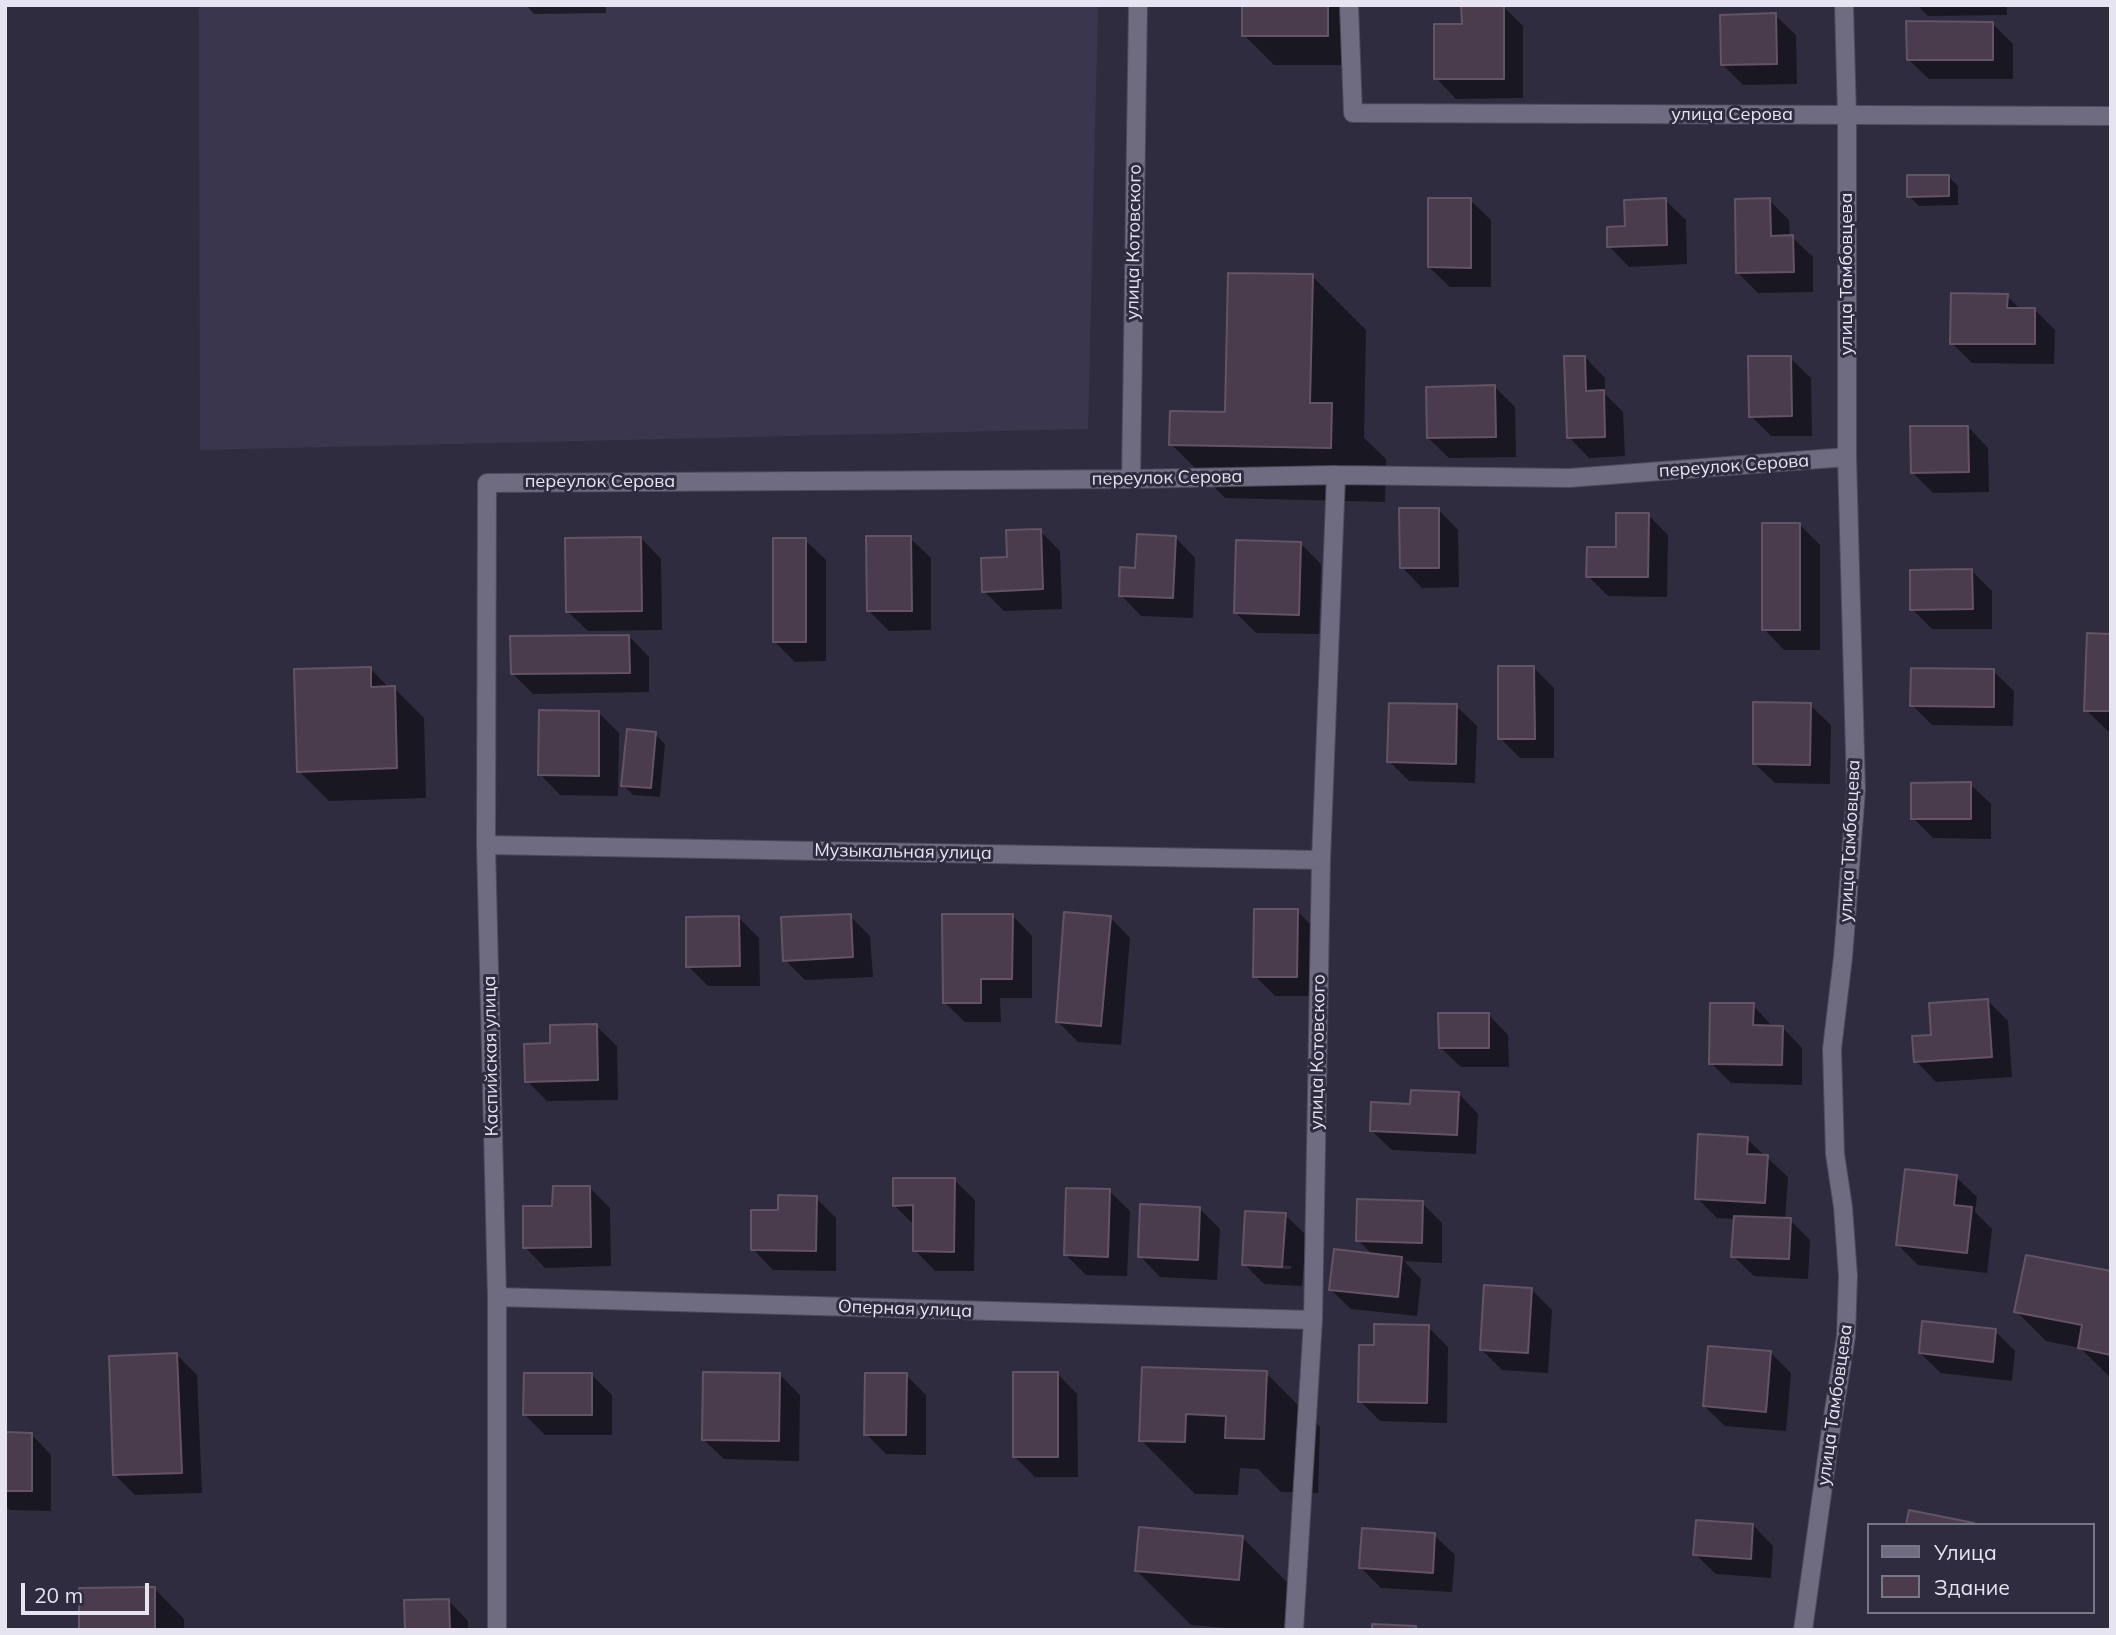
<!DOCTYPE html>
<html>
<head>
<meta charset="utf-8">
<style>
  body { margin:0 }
  #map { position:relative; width:2116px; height:1635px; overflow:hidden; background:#302c3f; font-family:Mulish,sans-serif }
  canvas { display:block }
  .frame { position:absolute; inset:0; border:7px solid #e6e4f1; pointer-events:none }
  .legend { position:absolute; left:1867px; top:1523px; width:228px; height:91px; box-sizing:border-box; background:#302c3f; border:2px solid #797686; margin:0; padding:9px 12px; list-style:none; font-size:21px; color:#e6e4f1 }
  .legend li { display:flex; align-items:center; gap:14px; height:35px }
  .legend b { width:35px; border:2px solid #797686 }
  .scale { position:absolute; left:21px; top:1583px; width:128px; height:32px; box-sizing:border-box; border:4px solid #e6e4f1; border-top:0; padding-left:9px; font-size:21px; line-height:24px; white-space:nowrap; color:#e6e4f1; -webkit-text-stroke:5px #302c3f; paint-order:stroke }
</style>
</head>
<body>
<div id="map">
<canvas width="2116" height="1635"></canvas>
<div class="frame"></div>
<ul class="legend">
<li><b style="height:9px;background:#6f6b80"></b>Улица</li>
<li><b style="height:19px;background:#4b3c4d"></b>Здание</li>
</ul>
<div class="scale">20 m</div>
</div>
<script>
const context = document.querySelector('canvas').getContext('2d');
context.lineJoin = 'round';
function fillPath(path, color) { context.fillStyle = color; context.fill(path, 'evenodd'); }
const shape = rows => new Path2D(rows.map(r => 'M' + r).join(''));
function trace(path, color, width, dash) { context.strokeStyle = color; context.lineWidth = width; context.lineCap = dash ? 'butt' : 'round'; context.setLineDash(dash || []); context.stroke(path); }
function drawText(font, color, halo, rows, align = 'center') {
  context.font = font + ' Mulish,sans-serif'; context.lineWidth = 6; context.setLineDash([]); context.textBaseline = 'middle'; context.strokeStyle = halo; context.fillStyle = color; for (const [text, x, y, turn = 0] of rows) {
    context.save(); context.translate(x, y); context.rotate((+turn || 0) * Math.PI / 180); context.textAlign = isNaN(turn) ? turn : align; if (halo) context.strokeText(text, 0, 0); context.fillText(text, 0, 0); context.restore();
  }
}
fillPath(shape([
  [199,5,1098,5,1088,429,200,450]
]), '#3a364d');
fillPath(shape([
  [526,5,606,5,606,13,534,14],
  [1244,5,1357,5,1357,65,1274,65,1244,35],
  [1917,5,2007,5,2007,15,1928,16],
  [1503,6,1523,26,1523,98,1456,99,1436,78,1464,26],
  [1775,15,1796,35,1797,84,1743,85,1723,65],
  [1992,23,2013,44,2013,79,1929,79,1908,59],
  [1948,176,1958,186,1958,205,1919,206,1909,196],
  [1470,200,1491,220,1491,287,1450,287,1429,267],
  [1665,200,1686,220,1687,264,1629,267,1609,246,1626,228],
  [1769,200,1789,220,1790,237,1792,237,1813,257,1813,292,1758,293,1738,273],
  [1312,276,1366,330,1364,438,1386,459,1385,502,1225,498,1171,444,1227,414],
  [2007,296,2021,310,2035,310,2055,330,2054,364,1972,363,1952,343],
  [1585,357,1605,378,1605,394,1623,412,1625,456,1589,458,1569,437],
  [1790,358,1811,378,1812,436,1771,436,1751,416],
  [1495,387,1515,407,1516,457,1449,458,1428,438],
  [1968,427,1988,448,1989,492,1933,493,1913,473],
  [1438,509,1458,530,1459,587,1422,588,1402,567],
  [1648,515,1668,535,1667,597,1608,596,1588,576,1617,549],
  [1800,525,1820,545,1820,650,1784,650,1764,629],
  [1040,531,1060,551,1062,609,1004,611,984,591,1009,559],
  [1175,537,1195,558,1193,618,1141,616,1121,595,1137,570],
  [641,538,661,559,662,630,588,631,567,611],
  [910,538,931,558,931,630,889,631,868,610],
  [805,540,826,560,826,661,795,662,774,641],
  [1301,544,1321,564,1319,634,1256,633,1235,612],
  [1972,571,1992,591,1992,629,1932,629,1912,609],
  [629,636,649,657,649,692,533,694,513,674],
  [2111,636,2111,734,2086,710],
  [1533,667,1554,688,1554,758,1520,758,1500,738],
  [370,668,389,688,394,688,424,718,426,798,329,801,299,771],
  [1993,671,2014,691,2013,726,1932,725,1912,705],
  [1810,705,1831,725,1830,784,1775,783,1754,763],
  [1456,706,1477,726,1475,783,1409,781,1389,761],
  [599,713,619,733,618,796,560,795,540,774],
  [655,734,665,744,660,797,633,795,623,785],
  [1970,784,1991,804,1991,839,1933,838,1913,818],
  [1297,911,1317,931,1316,996,1275,996,1255,976],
  [1012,915,1032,936,1032,998,1000,998,1001,1022,965,1022,944,1002],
  [850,916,870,936,873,977,805,980,785,960],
  [1110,917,1130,938,1121,1045,1078,1042,1057,1021],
  [739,918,759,938,760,986,708,986,688,966],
  [1988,1001,2008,1021,2012,1077,1936,1082,1916,1061],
  [1753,1005,1773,1027,1782,1027,1802,1048,1802,1085,1731,1083,1711,1063],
  [1488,1014,1508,1035,1509,1067,1461,1067,1440,1047],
  [596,1026,617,1046,618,1100,547,1101,527,1081,552,1044],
  [1458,1093,1478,1114,1476,1154,1392,1150,1371,1130,1412,1106],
  [1747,1139,1788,1177,1785,1220,1790,1220,1810,1240,1808,1279,1754,1276,1733,1256,1735,1219,1717,1218,1697,1198],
  [1956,1177,1977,1197,1975,1212,1992,1229,1987,1273,1918,1265,1897,1244],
  [954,1180,975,1200,974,1271,935,1271,915,1250,914,1225,894,1205],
  [589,1187,610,1208,611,1266,545,1268,525,1247,554,1207],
  [1109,1191,1130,1211,1127,1276,1086,1275,1065,1254],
  [816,1198,836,1218,836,1271,773,1270,753,1249],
  [1422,1203,1442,1223,1442,1263,1404,1261,1421,1279,1417,1316,1351,1309,1330,1289,1373,1255,1358,1240],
  [1200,1209,1220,1229,1217,1280,1160,1277,1140,1256],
  [1285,1215,1306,1235,1302,1286,1264,1284,1244,1264],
  [1263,1264,1291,1266,1291,1269,1263,1268],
  [2111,1273,2111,1378,2080,1348,2046,1341,2016,1311],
  [1531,1289,1552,1310,1548,1373,1502,1370,1482,1350],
  [1428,1327,1448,1347,1447,1423,1380,1421,1360,1401,1376,1347],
  [1995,1331,2015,1351,2012,1381,1941,1373,1920,1353],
  [1770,1352,1791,1373,1786,1431,1725,1426,1704,1406],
  [177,1355,197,1375,202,1493,135,1495,115,1475],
  [1144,1369,1266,1373,1320,1427,1318,1493,1281,1492,1258,1469,1240,1468,1238,1495,1195,1494,1141,1440],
  [1057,1373,1077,1394,1078,1477,1035,1477,1015,1457],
  [591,1374,612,1395,612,1435,545,1435,525,1415],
  [779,1374,800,1395,799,1461,724,1459,703,1439],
  [906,1375,926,1395,926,1455,886,1454,866,1434],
  [5,1434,31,1434,51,1455,51,1511,10,1510,5,1505],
  [1753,1525,1773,1546,1771,1578,1716,1574,1695,1554],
  [1434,1535,1455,1555,1452,1592,1381,1588,1361,1568],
  [1242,1537,1296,1591,1293,1630,1249,1630,1191,1625,1137,1571],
  [154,1588,184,1619,184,1630,81,1630],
  [448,1600,468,1621,468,1630,406,1630]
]), '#0007');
const building = shape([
  [1242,5,1328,5,1328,36,1242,36,1242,5],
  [1461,5,1504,5,1504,79,1434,79,1434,24,1462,24,1461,5],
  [1776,13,1777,64,1721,65,1720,15,1776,13],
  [1906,21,1993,22,1993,60,1907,60,1906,21],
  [1907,175,1949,175,1949,196,1907,197,1907,175],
  [1428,198,1471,198,1471,268,1428,267,1428,198],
  [1666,198,1667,245,1607,247,1607,227,1625,226,1624,200,1666,198],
  [1770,198,1771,236,1793,235,1794,272,1736,273,1735,199,1770,198],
  [1228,273,1313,274,1310,403,1332,403,1331,448,1169,445,1170,411,1225,412,1228,273],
  [1951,293,2008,294,2007,308,2035,308,2035,344,1950,344,1951,293],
  [1564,356,1585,356,1586,391,1604,390,1605,437,1567,438,1564,356],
  [1748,356,1791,356,1792,416,1749,417,1748,356],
  [1495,385,1496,437,1427,438,1426,387,1495,385],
  [1910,426,1968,426,1969,472,1911,473,1910,426],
  [1399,508,1439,508,1439,568,1400,568,1399,508],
  [1616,513,1649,513,1648,577,1586,577,1587,547,1616,547,1616,513],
  [1762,523,1800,523,1800,630,1762,630,1762,523],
  [1041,529,1043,589,982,592,981,558,1007,557,1006,530,1041,529],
  [1137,534,1176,536,1173,598,1119,596,1120,567,1135,568,1137,534],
  [866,536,911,536,912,611,867,611,866,536],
  [641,537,642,611,566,612,565,538,641,537],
  [773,538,806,538,806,642,773,642,773,538],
  [1236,540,1301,542,1299,615,1234,613,1236,540],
  [1972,569,1973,609,1910,610,1910,570,1972,569],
  [2087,633,2111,634,2111,711,2084,711,2087,633],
  [629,635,630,673,511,674,510,636,629,635],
  [1498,666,1534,666,1535,739,1498,739,1498,666],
  [371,667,371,687,395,686,397,768,297,772,294,669,371,667],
  [1911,668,1994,669,1994,707,1910,706,1911,668],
  [1753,702,1811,703,1810,765,1753,764,1753,702],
  [1389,703,1457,704,1456,764,1387,762,1389,703],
  [539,710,599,711,599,776,538,775,539,710],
  [627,729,656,732,651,788,621,786,627,729],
  [1971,782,1971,819,1911,819,1911,783,1971,782],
  [1254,909,1298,909,1297,977,1253,977,1254,909],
  [1064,912,1111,916,1101,1026,1056,1022,1064,912],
  [851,914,853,957,783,961,781,917,851,914],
  [942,914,1013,914,1012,979,981,979,981,1003,943,1003,942,914],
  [739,916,740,966,686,967,686,917,739,916],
  [1988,999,1992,1057,1914,1062,1912,1036,1931,1035,1929,1003,1988,999],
  [1710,1003,1754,1003,1753,1025,1783,1026,1782,1065,1709,1064,1710,1003],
  [1438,1013,1489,1013,1489,1048,1439,1048,1438,1013],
  [597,1024,598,1080,525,1082,524,1044,550,1043,550,1025,597,1024],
  [1411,1090,1459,1092,1457,1135,1370,1131,1371,1102,1410,1104,1411,1090],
  [1698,1134,1748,1137,1747,1154,1768,1155,1765,1203,1695,1199,1698,1134],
  [1905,1169,1957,1175,1954,1205,1972,1207,1967,1253,1896,1245,1905,1169],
  [893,1178,955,1178,954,1252,913,1251,913,1205,893,1206,893,1178],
  [553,1186,590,1186,591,1247,523,1248,523,1206,552,1206,553,1186],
  [1066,1188,1110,1189,1108,1257,1064,1255,1066,1188],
  [778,1195,817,1196,816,1251,751,1250,751,1210,778,1210,778,1195],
  [1357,1199,1423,1201,1422,1243,1356,1241,1357,1199],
  [1140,1204,1200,1207,1198,1260,1138,1257,1140,1204],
  [1245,1211,1286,1213,1282,1267,1242,1265,1245,1211],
  [1734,1216,1791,1218,1789,1259,1731,1257,1734,1216],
  [1334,1249,1402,1257,1398,1297,1329,1290,1334,1249],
  [2026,1255,2111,1271,2111,1355,2078,1348,2082,1325,2014,1312,2026,1255],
  [1484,1285,1532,1288,1528,1353,1480,1350,1484,1285],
  [1922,1321,1996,1329,1993,1362,1919,1353,1922,1321],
  [1374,1324,1429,1325,1427,1403,1358,1402,1359,1345,1374,1345,1374,1324],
  [1708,1346,1771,1351,1766,1412,1703,1406,1708,1346],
  [177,1353,182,1473,113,1475,109,1356,177,1353],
  [1142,1367,1267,1371,1264,1439,1225,1438,1226,1416,1186,1414,1185,1442,1139,1441,1142,1367],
  [703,1372,780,1373,779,1441,702,1440,703,1372],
  [1013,1372,1058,1372,1058,1457,1013,1457,1013,1372],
  [524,1373,592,1373,592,1415,523,1415,524,1373],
  [865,1373,907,1373,906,1435,864,1435,865,1373],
  [5,1432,32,1433,32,1491,5,1491,5,1432],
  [1909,1510,1974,1523,1973,1525,1906,1525,1909,1510],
  [1696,1520,1753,1524,1751,1559,1693,1555,1696,1520],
  [1139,1527,1243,1536,1239,1580,1135,1571,1139,1527],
  [1362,1528,1435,1533,1433,1573,1359,1568,1362,1528],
  [155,1587,155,1630,79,1630,79,1588,155,1587],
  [449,1599,450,1630,405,1630,404,1600,449,1599],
  [1372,1624,1416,1626,1416,1630,1372,1630,1372,1624]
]);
fillPath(building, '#4b3c4d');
trace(building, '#635465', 2);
const minor = shape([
  [1349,5,1353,113,2111,116],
  [1131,479,1138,5],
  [486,845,1321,860],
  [497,1297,1313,1320],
  [497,1630,497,1297,486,845,487,483,1131,479,1336,475,1569,478,1847,457],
  [1294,1630,1313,1320,1321,860,1336,475],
  [1803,1630,1831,1429,1846,1336,1848,1276,1843,1207,1835,1154,1832,1049,1843,957,1856,790,1847,457,1847,116,1844,5]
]);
trace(minor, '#4e4a5b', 20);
trace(minor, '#6f6b80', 18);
drawText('18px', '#e6e4f1', '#302c3f', [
  ["улица Серова",1732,115],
  ["улица Котовского",1134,242,-89],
  ["улица Тамбовцева",1847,274,-90],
  ["переулок Серова",1734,466,-4],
  ["переулок Серова",1167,478,-1],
  ["переулок Серова",600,482],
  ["улица Тамбовцева",1850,841,-87],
  ["Музыкальная улица",903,852,1],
  ["улица Котовского",1318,1052,-89],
  ["Каспийская улица",491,1056,-91],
  ["Оперная улица",905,1309,2],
  ["улица Тамбовцева",1835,1405,-82]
]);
</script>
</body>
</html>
